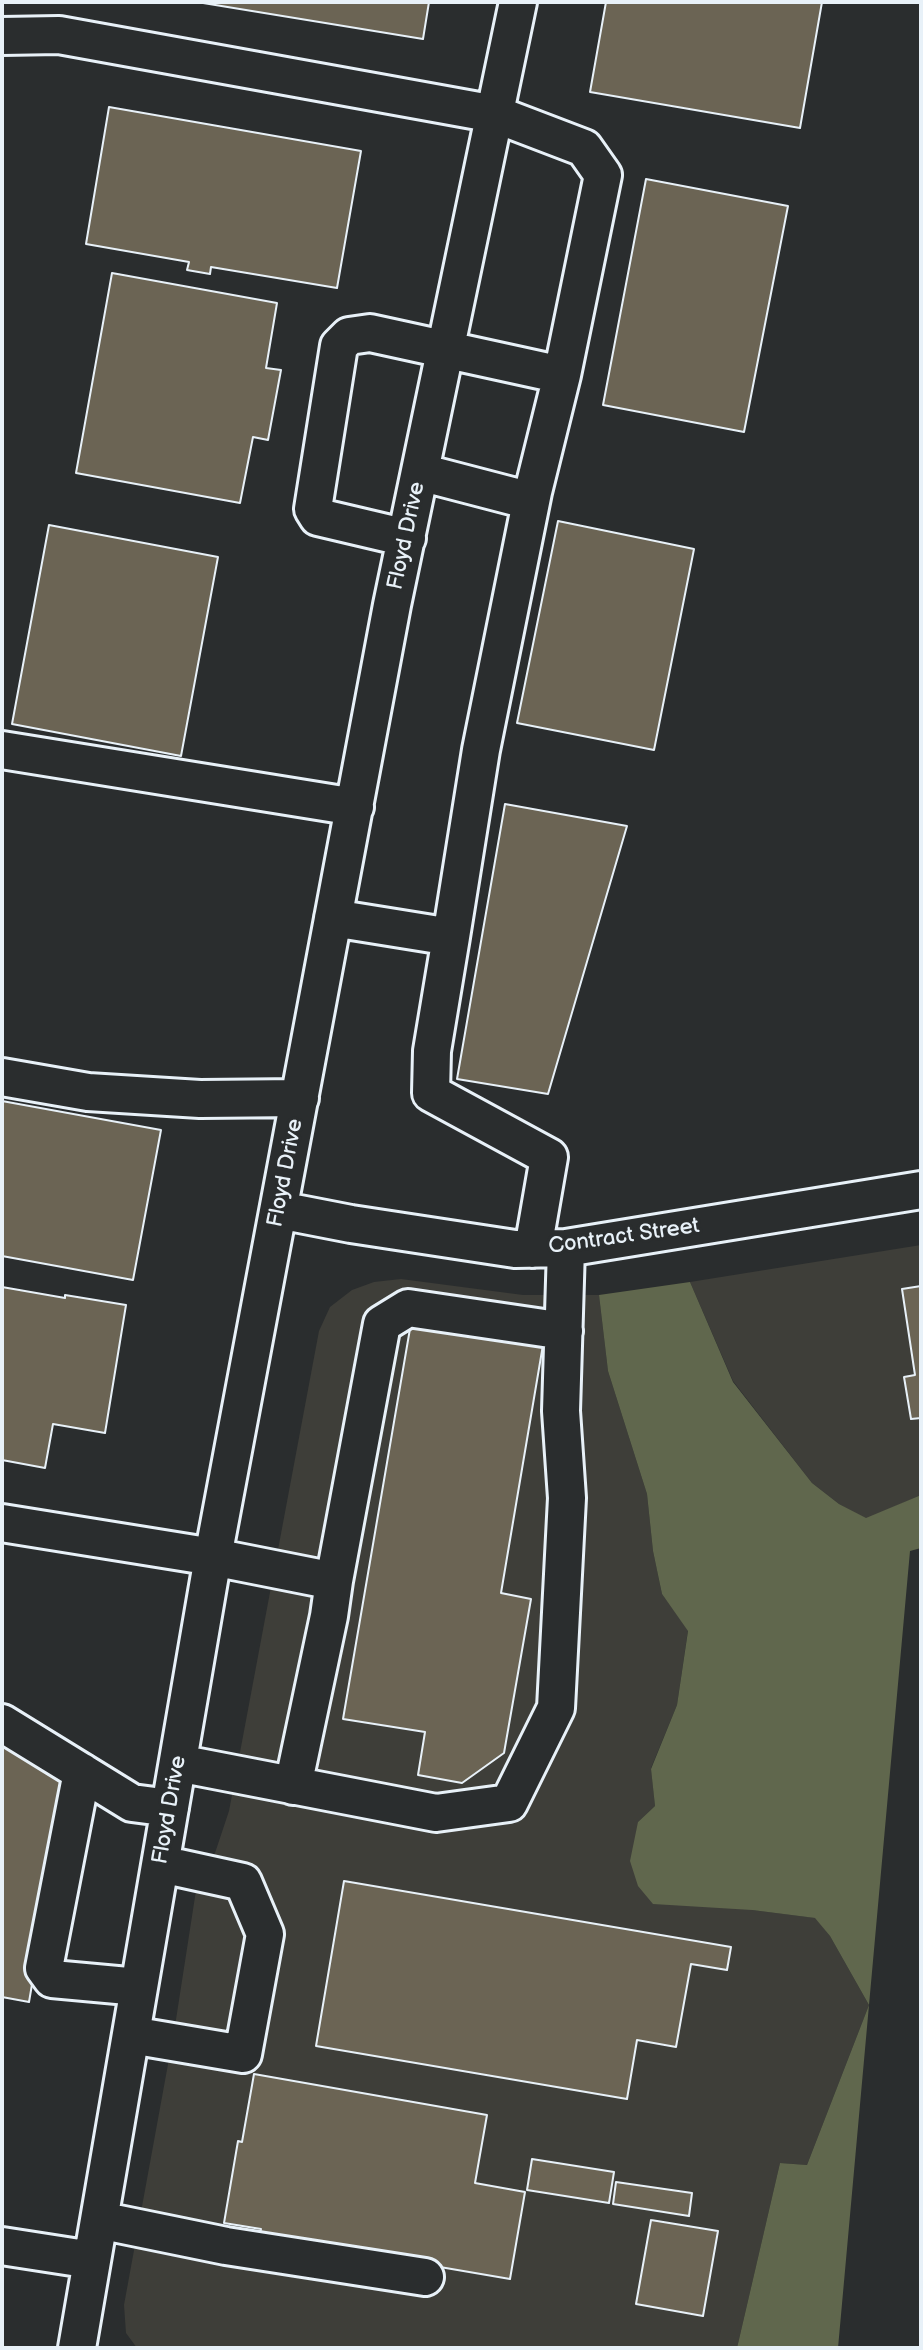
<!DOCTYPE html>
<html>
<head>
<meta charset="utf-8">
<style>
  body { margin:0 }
  #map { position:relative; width:923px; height:2350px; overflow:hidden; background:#2a2d2e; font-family:"Balsamiq Sans",sans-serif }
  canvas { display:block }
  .frame { position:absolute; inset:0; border:4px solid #e8f1f8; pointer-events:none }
</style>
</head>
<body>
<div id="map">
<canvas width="923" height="2350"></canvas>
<div class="frame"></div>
</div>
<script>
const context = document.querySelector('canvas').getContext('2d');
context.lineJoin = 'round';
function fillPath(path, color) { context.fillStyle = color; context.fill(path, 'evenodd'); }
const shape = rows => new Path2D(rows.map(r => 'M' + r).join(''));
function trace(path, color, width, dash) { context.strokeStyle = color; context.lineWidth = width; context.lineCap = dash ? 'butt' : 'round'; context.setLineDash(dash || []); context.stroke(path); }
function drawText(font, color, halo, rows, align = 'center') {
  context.font = font + ' "Balsamiq Sans",sans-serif'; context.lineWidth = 6; context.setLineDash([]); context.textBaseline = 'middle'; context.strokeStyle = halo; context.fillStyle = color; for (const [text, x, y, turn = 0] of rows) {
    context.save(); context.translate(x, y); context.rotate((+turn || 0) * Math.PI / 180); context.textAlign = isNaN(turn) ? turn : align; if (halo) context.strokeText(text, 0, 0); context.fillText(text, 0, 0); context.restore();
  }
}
fillPath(shape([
  [921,1245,921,1495,866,1519,839,1504,812,1483,733,1381,690,1282],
  [401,1279,523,1295,599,1295,608,1371,647,1494,653,1551,662,1594,688,1630,677,1705,651,1768,655,1806,638,1822,752,1910,816,1918,830,1936,869,2005,807,2165,780,2163,737,2348,137,2348,126,2333,124,2305,175,2026,197,1884,215,1853,229,1811,319,1331,330,1307,352,1290,374,1282]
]), '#3e3e39');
fillPath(shape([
  [690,1282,733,1382,812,1483,839,1504,866,1518,921,1495,921,1548,910,1551,869,2005,838,2348,737,2348,780,2163,807,2165,869,2005,830,1936,815,1918,752,1910,653,1904,638,1886,630,1861,638,1822,655,1806,651,1769,677,1705,688,1631,662,1594,653,1551,647,1494,608,1371,599,1295]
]), '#60674d');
const building = shape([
  [197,2,429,2,423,39,197,2],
  [606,2,822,2,800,128,590,92,606,2],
  [109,107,361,151,337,288,211,267,210,274,187,270,189,262,86,244,109,107],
  [646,179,788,206,744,432,603,405,646,179],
  [112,273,277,303,266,368,281,370,268,440,253,437,240,503,76,473,112,273],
  [558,521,694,549,654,750,517,723,558,521],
  [49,525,218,557,181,756,12,724,49,525],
  [505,804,627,826,548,1094,457,1079,505,804],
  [2,1101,161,1130,133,1280,2,1256,2,1101],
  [921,1286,921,1418,911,1419,904,1377,915,1375,902,1289,921,1286],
  [2,1287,65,1298,65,1295,126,1305,105,1433,53,1424,45,1468,2,1460,2,1287],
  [412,1317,544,1339,501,1593,531,1599,504,1753,462,1783,418,1775,425,1732,343,1719,412,1317],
  [2,1741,66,1786,29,2002,2,1997,2,1741],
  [344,1881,731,1947,727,1970,691,1964,676,2047,637,2040,627,2099,316,2046,344,1881],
  [254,2074,487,2115,475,2183,525,2192,510,2279,259,2236,261,2229,224,2223,238,2141,242,2142,254,2074],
  [532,2159,614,2172,609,2203,527,2190,532,2159],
  [616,2182,692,2193,689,2216,613,2204,616,2182],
  [651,2220,718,2231,703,2316,636,2304,651,2220]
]);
fillPath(building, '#6b6454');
trace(building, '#e8f1f8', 2);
const minor = shape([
  [2,36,59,35,495,114,584,148,603,175,562,375,533,492,481,750,451,937],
  [420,472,531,501],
  [407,538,318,517,313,509,339,346,349,336,370,333,562,375],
  [2,750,355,807],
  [333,918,451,937,432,1051,431,1093,549,1157,533,1249],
  [2,1077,88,1092,200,1099,300,1098],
  [279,1210,351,1224,515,1249,566,1248,921,1190],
  [2,1523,213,1557,334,1581,329,1616,293,1786],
  [334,1581,382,1324,408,1308,564,1331],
  [2,1723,132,1803,170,1808],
  [178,1763,436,1813,509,1803,556,1708,567,1498,561,1411,566,1248],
  [82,1772,44,1968,52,1979,139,1987],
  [131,2035,243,2054,265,1934,243,1882,161,1864],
  [99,2220,226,2246,425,2277],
  [2,2246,92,2260],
  [77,2348,213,1557,392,605,518,2]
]);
trace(minor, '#e8f1f8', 42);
trace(minor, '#2a2d2e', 36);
drawText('22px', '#e8f1f8', '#2a2d2e', [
  ["Floyd Drive",407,536,-78],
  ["Floyd Drive",286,1173,-79],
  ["Contract Street",624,1237,-8],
  ["Floyd Drive",170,1810,-80]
]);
</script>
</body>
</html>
